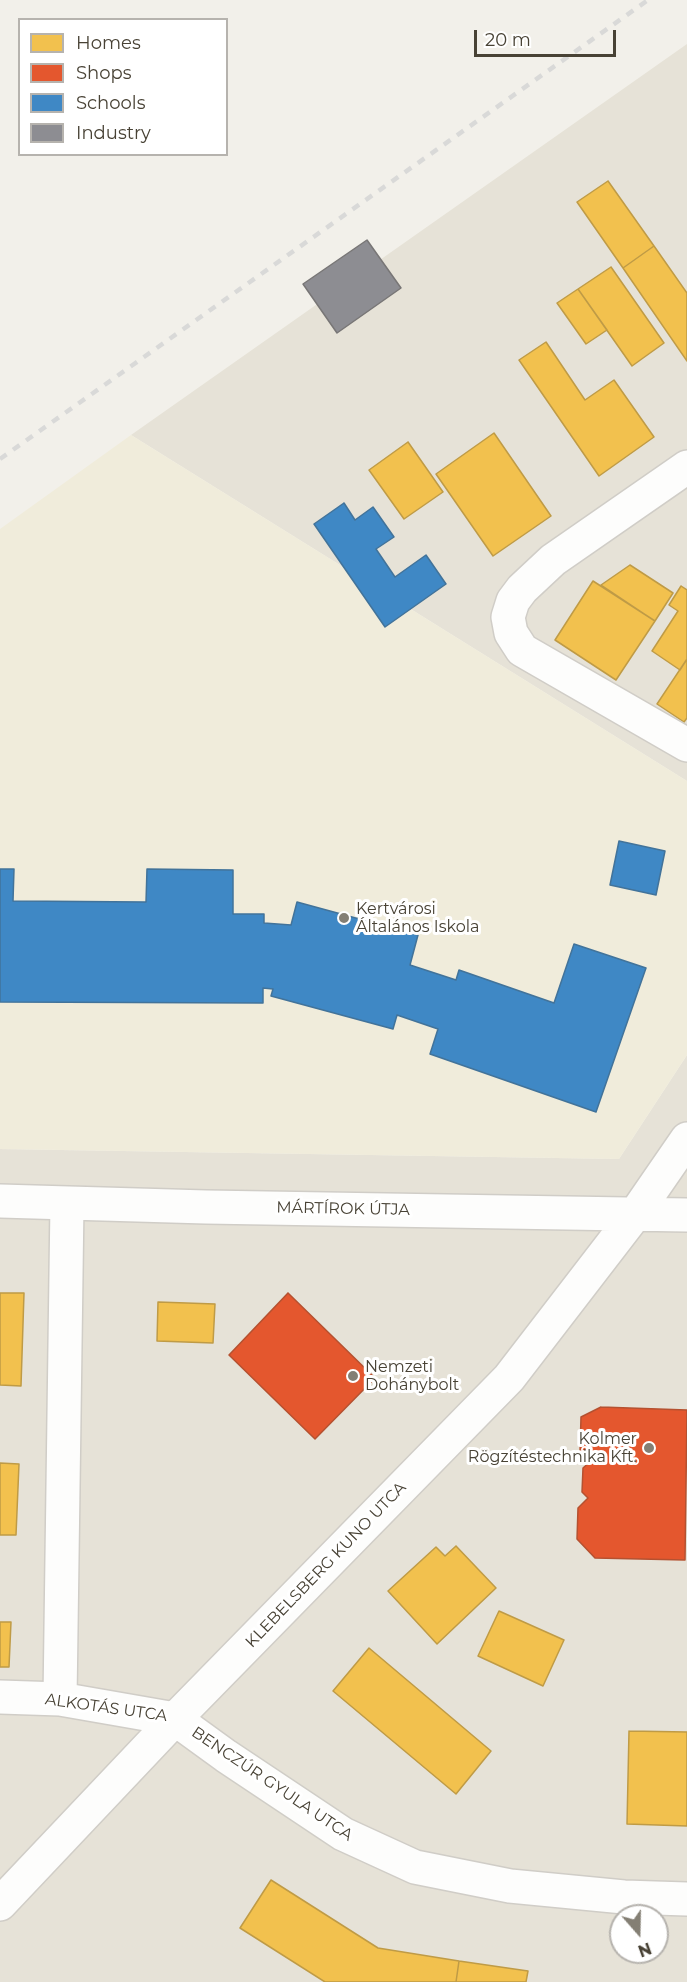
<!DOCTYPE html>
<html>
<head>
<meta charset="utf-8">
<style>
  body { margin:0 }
  #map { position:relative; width:687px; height:1982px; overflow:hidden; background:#f2f0ea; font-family:Montserrat,sans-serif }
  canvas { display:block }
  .legend { position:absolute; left:18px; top:18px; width:210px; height:138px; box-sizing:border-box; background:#fff; border:2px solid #b6b3ae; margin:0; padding:8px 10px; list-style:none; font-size:18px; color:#484235 }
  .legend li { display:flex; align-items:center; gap:12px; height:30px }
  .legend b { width:30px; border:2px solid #b6b3ae }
  .north { position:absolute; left:609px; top:1904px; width:60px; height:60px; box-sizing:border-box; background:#fff; border:2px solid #b6b3ae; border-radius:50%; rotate:160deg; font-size:16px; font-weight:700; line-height:24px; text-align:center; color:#484235 }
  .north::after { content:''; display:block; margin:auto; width:21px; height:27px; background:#847f74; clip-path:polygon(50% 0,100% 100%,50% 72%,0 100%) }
  .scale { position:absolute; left:474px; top:30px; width:142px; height:27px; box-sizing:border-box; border:3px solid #484235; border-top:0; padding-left:8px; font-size:18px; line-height:21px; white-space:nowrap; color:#484235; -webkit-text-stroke:4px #fff; paint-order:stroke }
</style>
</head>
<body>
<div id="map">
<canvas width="687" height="1982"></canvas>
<ul class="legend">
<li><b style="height:16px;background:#f2c14e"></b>Homes</li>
<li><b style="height:16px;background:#e4572e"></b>Shops</li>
<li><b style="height:16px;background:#3f88c5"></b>Schools</li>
<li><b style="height:16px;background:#8d8d92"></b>Industry</li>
</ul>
<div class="north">N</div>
<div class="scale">20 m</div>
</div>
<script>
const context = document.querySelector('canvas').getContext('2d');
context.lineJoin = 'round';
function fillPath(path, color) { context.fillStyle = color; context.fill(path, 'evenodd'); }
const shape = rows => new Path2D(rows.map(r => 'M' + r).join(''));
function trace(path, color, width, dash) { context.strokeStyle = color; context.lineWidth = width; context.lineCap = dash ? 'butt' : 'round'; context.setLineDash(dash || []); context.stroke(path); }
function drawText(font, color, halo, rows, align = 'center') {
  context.font = font + ' Montserrat,sans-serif'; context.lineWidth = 6; context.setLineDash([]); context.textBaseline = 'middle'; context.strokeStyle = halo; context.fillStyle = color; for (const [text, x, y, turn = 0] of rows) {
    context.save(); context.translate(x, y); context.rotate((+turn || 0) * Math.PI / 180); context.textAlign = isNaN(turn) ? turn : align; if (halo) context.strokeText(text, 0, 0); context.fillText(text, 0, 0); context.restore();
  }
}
fillPath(shape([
  [687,44,687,781,131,435],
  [687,1055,687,1982,0,1982,0,1149,619,1159],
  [621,1916,657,1916,657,1952,621,1952]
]), '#e6e2d7');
fillPath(shape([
  [131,435,687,781,687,1055,619,1159,0,1149,0,529]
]), '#f0ecdb');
const homes = shape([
  [608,181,654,246,623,268,577,202,608,181],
  [654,246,687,293,687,361,623,268,654,246],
  [611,267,664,343,632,366,578,289,611,267],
  [578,289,607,330,586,344,557,303,578,289],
  [546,342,585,400,614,380,654,437,599,476,519,360,546,342],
  [494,433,551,516,493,556,436,474,494,433],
  [408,442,443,492,404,519,369,470,408,442],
  [630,565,673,593,655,621,601,585,630,565],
  [593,581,655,621,616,680,555,640,593,581],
  [681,586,687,590,687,659,680,670,652,651,678,611,669,605,681,586],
  [687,659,687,718,684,722,657,704,687,659],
  [0,1293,24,1293,21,1386,0,1385,0,1293],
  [158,1302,215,1304,213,1343,157,1341,158,1302],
  [0,1463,19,1464,16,1535,0,1535,0,1463],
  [456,1546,496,1588,437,1644,388,1591,436,1547,445,1556,456,1546],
  [499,1611,564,1640,543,1686,478,1656,499,1611],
  [0,1622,11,1622,9,1667,0,1667,0,1622],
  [369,1648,491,1751,456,1794,333,1691,369,1648],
  [629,1731,687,1732,687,1826,627,1824,629,1731],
  [271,1880,378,1948,459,1961,456,1982,325,1982,240,1928,271,1880],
  [459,1961,528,1971,526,1982,456,1982,459,1961]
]);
fillPath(homes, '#f2c14e');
trace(homes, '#bf9b46', 1.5);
const shops = shape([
  [288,1293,375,1378,315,1439,229,1355,288,1293],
  [601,1407,687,1410,685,1560,595,1558,577,1539,578,1508,588,1498,582,1492,583,1468,600,1453,580,1452,581,1417,601,1407]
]);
fillPath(shops, '#e4572e');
trace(shops, '#b55130', 1.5);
const schools = shape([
  [344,503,355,520,373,507,394,537,376,549,395,577,426,555,446,584,385,627,314,524,344,503],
  [619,841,665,851,656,895,610,885,619,841],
  [0,869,14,869,13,901,146,902,147,869,233,870,233,914,264,914,264,923,291,925,297,902,418,935,410,965,456,980,459,970,554,1003,574,944,646,968,596,1112,430,1054,438,1029,397,1015,393,1029,271,996,273,989,263,988,263,1003,0,1002,0,869]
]);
fillPath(schools, '#3f88c5');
trace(schools, '#42739a', 1.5);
const industry = shape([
  [367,240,401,288,337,333,303,284,367,240]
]);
fillPath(industry, '#8d8d92');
trace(industry, '#787676', 1.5);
const minor = shape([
  [687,467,553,560,522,589,513,601,508,617,511,633,522,650,687,745],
  [0,1201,206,1207,687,1215],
  [0,1697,60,1699,175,1719,226,1756,343,1834,415,1867,510,1886,624,1897,687,1899],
  [60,1699,67,1203],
  [0,1904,175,1719,509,1378,636,1213,687,1139]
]);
trace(minor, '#d0cdc7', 36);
trace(minor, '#fdfdfc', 33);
trace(shape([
  [0,459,648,0]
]), '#d9d9d8', 4.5, [8, 8]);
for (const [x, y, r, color] of [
  [344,918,6,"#847f74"],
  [353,1376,6,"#847f74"],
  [649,1448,6,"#847f74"]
]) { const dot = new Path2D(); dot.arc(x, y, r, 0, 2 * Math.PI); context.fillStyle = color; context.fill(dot); trace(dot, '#fff', 2); }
drawText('16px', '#484235', '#fff', [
  ["Kertvárosi",356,909],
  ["Általános Iskola",356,927],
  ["Nemzeti",365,1367],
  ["Dohánybolt",365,1385],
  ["Kolmer",637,1439,"right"],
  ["Rögzítéstechnika Kft.",637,1457,"right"]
], 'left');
drawText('16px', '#484235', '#fff', [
  ["MÁRTÍROK ÚTJA",343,1209,1],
  ["KLEBELSBERG KUNO UTCA",326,1565,-46],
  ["ALKOTÁS UTCA",106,1708,8],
  ["BENCZÚR GYULA UTCA",272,1784,34]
]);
</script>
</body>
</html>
